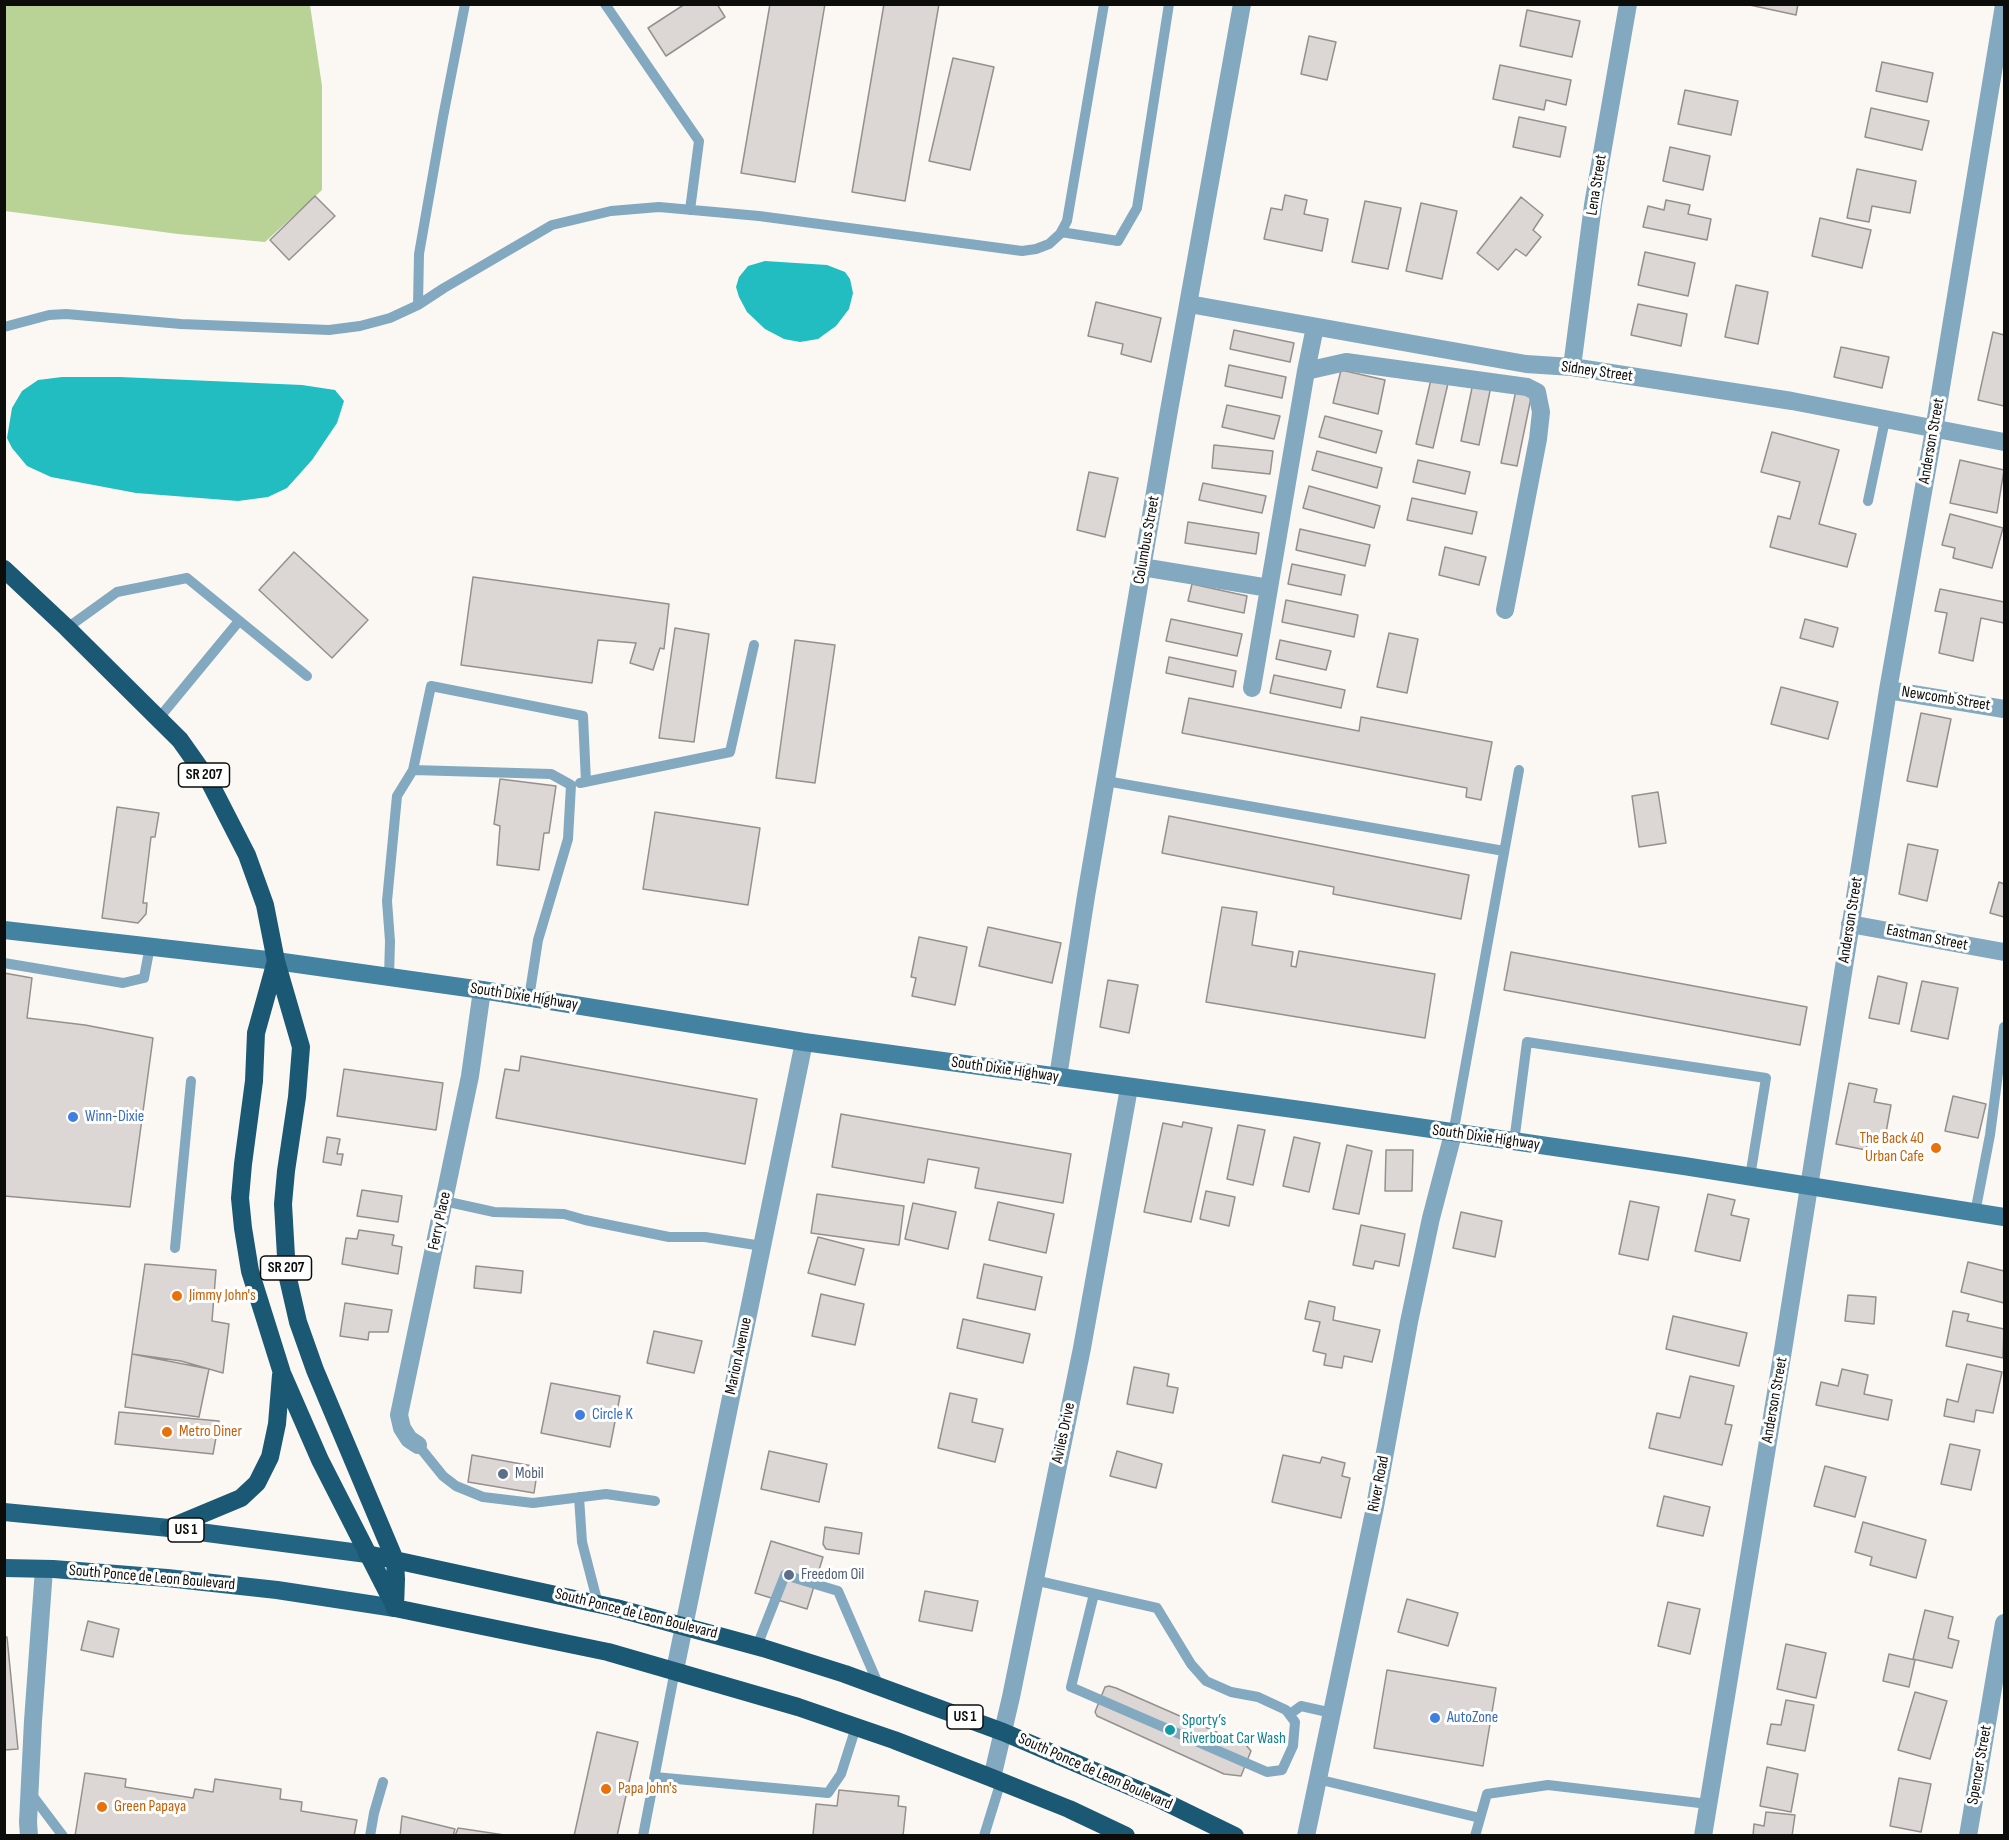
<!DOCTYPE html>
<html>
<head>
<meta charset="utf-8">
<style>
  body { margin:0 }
  #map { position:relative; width:2009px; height:1840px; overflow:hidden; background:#fbf8f4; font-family:"Sofia Sans Condensed",sans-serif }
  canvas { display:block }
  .frame { position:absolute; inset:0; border:6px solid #0c0c0a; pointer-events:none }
</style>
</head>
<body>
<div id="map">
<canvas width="2009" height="1840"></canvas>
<div class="frame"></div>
</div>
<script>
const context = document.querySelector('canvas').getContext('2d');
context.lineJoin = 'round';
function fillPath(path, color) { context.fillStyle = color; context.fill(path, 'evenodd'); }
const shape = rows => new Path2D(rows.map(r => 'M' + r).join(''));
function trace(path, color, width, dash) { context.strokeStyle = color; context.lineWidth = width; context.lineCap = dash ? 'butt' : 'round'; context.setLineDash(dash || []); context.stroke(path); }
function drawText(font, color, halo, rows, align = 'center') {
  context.font = font + ' "Sofia Sans Condensed",sans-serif'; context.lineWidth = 6; context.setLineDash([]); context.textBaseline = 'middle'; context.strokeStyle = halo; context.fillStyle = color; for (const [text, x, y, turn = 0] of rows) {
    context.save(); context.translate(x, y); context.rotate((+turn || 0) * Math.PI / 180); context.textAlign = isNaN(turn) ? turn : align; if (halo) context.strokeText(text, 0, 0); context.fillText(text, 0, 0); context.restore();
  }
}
fillPath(shape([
  [5,4,310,5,322,86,322,190,265,242,178,234,5,211]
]), '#b9d295');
fillPath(shape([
  [765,261,827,265,845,272,850,279,853,293,849,309,836,326,818,339,800,342,784,339,765,329,747,312,739,297,736,287,739,277,748,266],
  [62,377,120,377,302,385,335,390,344,401,337,423,312,460,287,488,268,497,238,501,136,493,51,477,27,466,12,448,7,438,12,408,22,391,38,380]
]), '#22bdc1');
const building = shape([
  [685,4,717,4,725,17,666,56,648,28,685,4],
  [770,4,825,4,795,182,741,173,770,4],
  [884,4,939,4,905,201,852,192,884,4],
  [1745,4,1798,4,1796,15,1745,4],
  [1527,10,1580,21,1572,57,1520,46,1527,10],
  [1309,36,1336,42,1327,80,1301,74,1309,36],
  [953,58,994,67,970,170,929,161,953,58],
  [1882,62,1933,73,1927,102,1876,91,1882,62],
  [1500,65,1571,80,1566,105,1546,100,1544,110,1493,99,1500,65],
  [1685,90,1738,101,1731,135,1678,124,1685,90],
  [1871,108,1929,121,1922,150,1865,137,1871,108],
  [1519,117,1566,127,1560,157,1513,147,1519,117],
  [1670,147,1710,156,1703,190,1663,181,1670,147],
  [1857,169,1916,181,1910,213,1872,206,1869,222,1847,218,1857,169],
  [1285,195,1307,200,1304,214,1328,219,1322,251,1264,239,1271,208,1282,210,1285,195],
  [315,196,335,216,289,260,270,240,315,196],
  [1521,197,1543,215,1533,230,1541,237,1526,256,1516,249,1498,270,1477,253,1521,197],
  [1666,200,1690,205,1688,214,1711,219,1707,240,1643,227,1648,206,1664,210,1666,200],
  [1365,201,1401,208,1388,269,1352,262,1365,201],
  [1421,203,1457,211,1442,279,1406,271,1421,203],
  [1820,218,1871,230,1862,268,1812,256,1820,218],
  [1645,252,1695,263,1688,296,1638,285,1645,252],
  [1736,285,1768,292,1758,344,1725,337,1736,285],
  [1096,302,1161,318,1151,362,1121,354,1123,344,1088,336,1096,302],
  [1638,304,1687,314,1681,346,1631,335,1638,304],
  [1234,330,1294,343,1290,362,1230,349,1234,330],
  [1993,332,2004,335,2004,406,1978,400,1993,332],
  [1841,347,1889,357,1882,388,1834,377,1841,347],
  [1229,365,1286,377,1282,398,1225,386,1229,365],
  [1341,370,1385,380,1378,414,1333,403,1341,370],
  [1432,375,1449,379,1433,448,1416,444,1432,375],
  [1473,383,1491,386,1479,445,1461,441,1473,383],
  [1516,390,1532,393,1517,466,1501,463,1516,390],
  [1227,405,1280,416,1274,439,1222,427,1227,405],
  [1325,416,1382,431,1376,453,1319,437,1325,416],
  [1772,432,1839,450,1819,524,1856,534,1847,567,1770,547,1778,516,1790,519,1800,482,1761,472,1772,432],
  [1214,445,1273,451,1270,474,1212,468,1214,445],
  [1317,451,1382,468,1377,488,1312,470,1317,451],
  [1418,460,1470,472,1465,494,1413,482,1418,460],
  [1960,460,2004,470,1997,513,1950,503,1960,460],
  [1089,472,1118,478,1105,537,1077,530,1089,472],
  [1203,483,1266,496,1262,513,1199,500,1203,483],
  [1309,486,1380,506,1374,528,1303,508,1309,486],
  [1412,498,1477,512,1472,534,1407,520,1412,498],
  [1950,514,2003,528,1992,568,1953,558,1955,548,1942,545,1950,514],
  [1188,522,1259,533,1256,554,1185,543,1188,522],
  [1300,529,1370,545,1365,566,1296,550,1300,529],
  [1445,547,1486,557,1479,585,1439,575,1445,547],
  [294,552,368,620,332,658,259,590,294,552],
  [1292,564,1345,575,1341,595,1288,584,1292,564],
  [473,577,669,604,664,649,660,648,653,670,630,663,636,643,598,640,592,683,461,665,473,577],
  [1192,584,1247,596,1244,613,1188,601,1192,584],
  [1940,589,2004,602,2004,623,1981,618,1973,661,1939,653,1947,613,1935,611,1940,589],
  [1286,600,1358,615,1354,637,1282,622,1286,600],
  [1171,619,1242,634,1237,656,1166,641,1171,619],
  [1805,619,1838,628,1833,647,1800,638,1805,619],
  [675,628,709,634,694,742,659,738,675,628],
  [1389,633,1418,639,1407,693,1377,687,1389,633],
  [795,640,835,645,815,783,776,778,795,640],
  [1280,640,1331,651,1326,670,1276,659,1280,640],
  [1169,657,1236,671,1233,687,1166,673,1169,657],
  [1274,675,1345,690,1341,708,1270,693,1274,675],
  [1781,687,1838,702,1828,739,1771,724,1781,687],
  [1189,698,1359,731,1361,717,1492,742,1481,800,1466,797,1467,788,1182,733,1189,698],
  [1921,713,1951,719,1937,787,1907,781,1921,713],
  [500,779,556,786,549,833,544,833,539,870,497,865,500,826,494,824,500,779],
  [1658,792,1666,843,1639,847,1632,796,1658,792],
  [117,807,159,813,155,837,151,837,143,903,147,903,146,914,138,923,102,918,117,807],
  [655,812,760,828,748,905,643,889,655,812],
  [1169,816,1469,875,1461,919,1333,894,1334,887,1162,853,1169,816],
  [1908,844,1938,850,1927,901,1899,894,1908,844],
  [1999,882,2004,884,2004,917,1990,913,1999,882],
  [1222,907,1257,912,1252,945,1293,952,1291,966,1296,967,1299,951,1435,974,1425,1038,1206,1002,1222,907],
  [988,927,1061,943,1052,983,979,966,988,927],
  [919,937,967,947,955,1005,912,996,916,978,911,977,919,937],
  [1511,952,1807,1007,1800,1045,1504,990,1511,952],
  [4,973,32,978,27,1018,85,1025,153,1038,130,1207,4,1196,4,973],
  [1878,976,1907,983,1899,1024,1869,1018,1878,976],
  [1108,980,1138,985,1129,1033,1100,1027,1108,980],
  [1922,981,1958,988,1948,1039,1911,1031,1922,981],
  [521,1056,757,1099,745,1164,496,1118,505,1069,519,1071,521,1056],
  [344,1069,443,1083,436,1130,337,1116,344,1069],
  [1849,1083,1877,1089,1874,1102,1891,1105,1885,1138,1869,1135,1866,1150,1836,1144,1849,1083],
  [1953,1096,1986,1104,1978,1138,1945,1131,1953,1096],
  [841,1114,1071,1154,1063,1203,975,1188,979,1168,928,1159,924,1183,832,1167,841,1114],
  [1183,1122,1212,1128,1191,1222,1144,1212,1163,1123,1182,1127,1183,1122],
  [1238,1125,1265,1130,1253,1185,1227,1179,1238,1125],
  [327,1137,340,1139,337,1154,343,1154,341,1165,323,1162,327,1137],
  [1294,1137,1320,1143,1309,1192,1283,1186,1294,1137],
  [1347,1145,1372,1151,1359,1214,1333,1209,1347,1145],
  [1386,1150,1413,1150,1412,1191,1385,1191,1386,1150],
  [362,1190,402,1196,398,1222,357,1216,362,1190],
  [1206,1191,1235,1197,1229,1226,1200,1219,1206,1191],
  [817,1194,904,1206,899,1245,811,1233,817,1194],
  [1708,1194,1735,1200,1731,1215,1749,1219,1740,1261,1695,1251,1708,1194],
  [1630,1201,1659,1207,1648,1260,1619,1254,1630,1201],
  [998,1202,1054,1214,1046,1253,989,1240,998,1202],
  [913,1203,956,1212,948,1249,905,1239,913,1203],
  [1461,1212,1502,1221,1495,1257,1453,1248,1461,1212],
  [1361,1225,1405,1234,1399,1266,1375,1261,1373,1269,1353,1265,1361,1225],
  [359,1230,394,1235,392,1245,402,1247,398,1274,342,1264,346,1238,357,1239,359,1230],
  [818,1237,864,1249,855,1285,808,1273,818,1237],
  [1968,1262,2004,1271,2004,1303,1961,1292,1968,1262],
  [145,1264,216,1270,212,1321,229,1324,223,1373,181,1361,132,1354,145,1264],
  [984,1264,1042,1277,1035,1310,977,1298,984,1264],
  [476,1266,523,1271,521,1293,474,1288,476,1266],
  [821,1294,864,1304,855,1345,812,1336,821,1294],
  [1848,1295,1876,1297,1874,1324,1845,1321,1848,1295],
  [1309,1301,1335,1307,1333,1320,1380,1330,1372,1362,1344,1356,1342,1368,1324,1365,1326,1354,1313,1351,1320,1322,1305,1319,1309,1301],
  [345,1303,392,1310,388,1332,369,1332,368,1340,340,1336,345,1303],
  [1953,1311,1969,1314,1967,1321,2004,1329,2003,1358,1946,1346,1953,1311],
  [1673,1316,1747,1333,1739,1366,1666,1349,1673,1316],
  [963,1319,1030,1334,1023,1363,957,1348,963,1319],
  [654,1331,702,1341,694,1373,647,1363,654,1331],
  [132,1354,209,1369,199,1417,125,1407,132,1354],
  [1967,1364,2002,1372,1993,1413,1976,1410,1974,1422,1944,1416,1947,1399,1958,1402,1967,1364],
  [1134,1367,1169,1374,1167,1386,1178,1388,1173,1413,1127,1404,1134,1367],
  [1842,1369,1868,1375,1864,1394,1892,1400,1888,1420,1816,1405,1821,1382,1838,1386,1842,1369],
  [1690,1376,1734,1386,1725,1424,1732,1425,1722,1465,1649,1448,1657,1413,1680,1418,1690,1376],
  [551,1383,620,1396,610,1447,541,1433,551,1383],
  [950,1393,977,1399,972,1422,1003,1429,995,1462,938,1448,950,1393],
  [119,1412,219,1421,213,1454,115,1444,119,1412],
  [1950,1444,1980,1450,1971,1490,1941,1484,1950,1444],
  [769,1451,827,1464,819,1502,761,1489,769,1451],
  [1117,1451,1162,1464,1156,1488,1110,1476,1117,1451],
  [472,1455,538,1467,534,1493,468,1482,472,1455],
  [1283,1455,1320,1463,1322,1457,1345,1463,1342,1476,1350,1478,1341,1518,1272,1502,1283,1455],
  [1825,1466,1866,1477,1855,1517,1814,1506,1825,1466],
  [1664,1496,1710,1507,1703,1536,1657,1526,1664,1496],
  [1863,1522,1926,1540,1916,1578,1870,1565,1872,1557,1855,1552,1863,1522],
  [825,1527,862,1533,859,1554,826,1549,823,1544,825,1527],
  [771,1541,823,1557,807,1609,755,1593,771,1541],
  [925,1591,978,1601,972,1631,919,1621,925,1591],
  [1407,1599,1458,1613,1448,1646,1398,1632,1407,1599],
  [1668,1602,1700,1609,1690,1654,1658,1646,1668,1602],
  [1925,1610,1953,1617,1948,1638,1959,1641,1952,1668,1913,1659,1925,1610],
  [88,1621,119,1629,113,1657,81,1650,88,1621],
  [4,1637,7,1637,18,1749,4,1750,4,1637],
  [1786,1644,1826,1653,1816,1698,1777,1689,1786,1644],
  [1889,1654,1915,1660,1909,1687,1883,1681,1889,1654],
  [1387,1670,1496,1688,1483,1766,1374,1748,1387,1670],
  [1109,1686,1116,1688,1246,1745,1251,1751,1241,1776,1224,1774,1097,1716,1095,1712,1105,1687,1109,1686],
  [1915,1692,1947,1701,1930,1759,1898,1750,1915,1692],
  [1786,1700,1814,1705,1805,1751,1767,1744,1771,1724,1781,1725,1786,1700],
  [597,1732,638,1742,617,1836,574,1836,597,1732],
  [1767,1767,1798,1774,1791,1812,1760,1806,1767,1767],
  [85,1773,126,1779,125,1787,193,1798,195,1789,213,1792,215,1779,281,1789,280,1799,302,1802,301,1811,357,1820,354,1836,75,1836,85,1773],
  [1899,1778,1931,1784,1921,1832,1890,1826,1899,1778],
  [839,1790,899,1796,898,1806,906,1807,903,1836,813,1835,816,1804,837,1806,839,1790],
  [1766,1812,1795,1815,1792,1836,1753,1836,1754,1824,1764,1826,1766,1812],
  [402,1816,455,1829,453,1836,400,1836,402,1816],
  [458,1828,511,1836,455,1836,458,1828]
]);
fillPath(building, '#dcd7d5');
trace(building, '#95908e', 1.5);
trace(shape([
  [605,4,699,141,690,210],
  [1061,232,1118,241,1137,208,1169,4],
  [418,305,419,254,443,117,465,4],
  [4,327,49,315,66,314,181,324,329,330,360,326,390,318,418,305,444,288,552,225,611,211,659,207,759,216,1022,251,1036,249,1049,244,1060,234,1067,221,1104,4],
  [1868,501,1885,420],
  [67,628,117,592,187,578,307,676],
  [159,718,239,621],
  [413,770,431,686,583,716,586,782],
  [1106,781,1504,851],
  [580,783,730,752,754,645],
  [4,963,123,983,144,978,150,946],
  [389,977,390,941,387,901,397,796,413,770,551,774,571,785,568,839,538,940,529,998],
  [1453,1134,1519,770],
  [1514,1142,1527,1042,1766,1078,1750,1177],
  [444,1201,494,1212,564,1214,585,1220,669,1237,705,1237,762,1246],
  [1975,1213,1990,1135,2004,1027],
  [175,1248,191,1081],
  [418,1445,443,1476,456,1486,483,1497,533,1503,606,1494,655,1501],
  [579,1497,582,1542,598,1604],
  [1034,1580,1157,1608,1191,1664,1206,1681,1231,1692,1258,1697,1286,1710,1295,1722,1293,1746,1282,1770,1267,1772,1071,1687,1094,1594],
  [757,1646,785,1575,838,1591,879,1686],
  [1290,1714,1301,1706,1332,1713],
  [655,1777,828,1793,841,1774,856,1727],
  [1317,1779,1480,1818],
  [29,1791,63,1836],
  [370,1836,374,1813,383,1782],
  [643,1836,675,1670],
  [984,1836,1001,1781],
  [1475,1836,1487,1794,1548,1785,1708,1804]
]), '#82a9bf', 10);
trace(shape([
  [1189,304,1526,364,1572,367,1792,401,2004,442],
  [1572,367,1593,205,1628,4],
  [1306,371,1315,327],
  [1142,567,1269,588],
  [1252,688,1306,371,1346,362,1527,387,1537,392,1541,412,1538,439,1505,610],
  [1888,690,2004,709],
  [1850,924,2004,952],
  [1058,1077,1086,896,1168,416,1242,4],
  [418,1445,409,1439,402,1428,399,1415,470,1076,482,990],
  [675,1670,804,1042],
  [992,1778,1011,1697,1082,1348,1129,1088],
  [29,1836,28,1822,33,1721,44,1569],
  [1306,1836,1374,1512,1409,1322,1431,1218,1453,1134],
  [1703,1836,1784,1344,1888,690,1934,430,2004,5],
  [1968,1836,2004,1623]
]), '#82a9bf', 18);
trace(shape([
  [4,930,276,961,482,990,804,1042,1308,1111,1684,1166,2004,1217]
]), '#4482a2', 18);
trace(shape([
  [4,1512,169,1528,367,1554],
  [4,1568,53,1569,167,1578,277,1590,395,1608]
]), '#246483', 18);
trace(shape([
  [4,569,67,628,180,740,209,781,247,855,265,905,276,961,301,1047,297,1097,286,1171,283,1204,287,1274,298,1322,315,1370,395,1560,396,1579,395,1608],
  [276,961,256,1033,254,1081,243,1164,240,1198,243,1228,250,1271,282,1373,320,1460,395,1607],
  [169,1528,241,1498,257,1483,270,1457,277,1424,281,1375],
  [367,1554,616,1608,763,1648,845,1674,1003,1732,1155,1797,1235,1836],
  [395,1608,608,1652,798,1707,894,1740,992,1778,1069,1809,1126,1836]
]), '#1b5874', 18);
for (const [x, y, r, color] of [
  [73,1117,6,"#3f7fe0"],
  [1936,1148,6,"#e8710a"],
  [177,1296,6,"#e8710a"],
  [580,1415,6,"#3f7fe0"],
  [167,1432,6,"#e8710a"],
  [503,1474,6,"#5c6f8a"],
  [789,1575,6,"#5c6f8a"],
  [1435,1718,6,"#3f7fe0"],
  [1170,1730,6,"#0f9aa8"],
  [606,1789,6,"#e8710a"],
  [102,1807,6,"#e8710a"]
]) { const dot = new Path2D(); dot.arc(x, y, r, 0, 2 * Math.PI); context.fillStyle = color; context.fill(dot); trace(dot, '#fff', 2); }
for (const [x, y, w] of [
  [204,775,51],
  [286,1268,51],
  [186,1530,36],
  [965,1717,36]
]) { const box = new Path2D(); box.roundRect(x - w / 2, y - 12, w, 24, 4.5); context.fillStyle = '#fff'; context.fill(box); trace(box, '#0c0c0a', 1.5); }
drawText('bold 15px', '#0c0c0a', null, [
  ["SR 207",204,775],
  ["SR 207",286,1268],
  ["US 1",186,1530],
  ["US 1",965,1717]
]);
drawText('16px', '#0c0c0a', '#fff', [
  ["Lena Street",1597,185,-81],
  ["Sidney Street",1597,372,8],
  ["Anderson Street",1932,441,-80],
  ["Columbus Street",1147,540,-80],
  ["Newcomb Street",1946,699,9],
  ["Anderson Street",1851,920,-81],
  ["Eastman Street",1927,938,11],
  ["South Dixie Highway",524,997,9],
  ["South Dixie Highway",1005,1070,8],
  ["South Dixie Highway",1486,1138,8],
  ["Ferry Place",440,1221,-78],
  ["Marion Avenue",739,1356,-78],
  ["Anderson Street",1775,1400,-80],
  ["Aviles Drive",1064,1433,-78],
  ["River Road",1379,1484,-79],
  ["South Ponce de Leon Boulevard",152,1578,5],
  ["South Ponce de Leon Boulevard",636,1614,14],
  ["Spencer Street",1980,1765,-80],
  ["South Ponce de Leon Boulevard",1095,1772,24]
]);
drawText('16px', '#366cbe', '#fff', [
  ["Winn-Dixie",85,1117],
  ["Circle K",592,1415],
  ["AutoZone",1447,1718]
], 'left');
drawText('16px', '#c56008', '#fff', [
  ["The Back 40",1924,1139,"right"],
  ["Urban Cafe",1924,1157,"right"],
  ["Jimmy John's",189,1296],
  ["Metro Diner",179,1432],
  ["Papa John's",618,1789],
  ["Green Papaya",114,1807]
], 'left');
drawText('16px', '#4e5e75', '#fff', [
  ["Mobil",515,1474],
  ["Freedom Oil",801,1575]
], 'left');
drawText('16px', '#0d838f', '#fff', [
  ["Sporty’s",1182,1721],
  ["Riverboat Car Wash",1182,1739]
], 'left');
</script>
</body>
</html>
